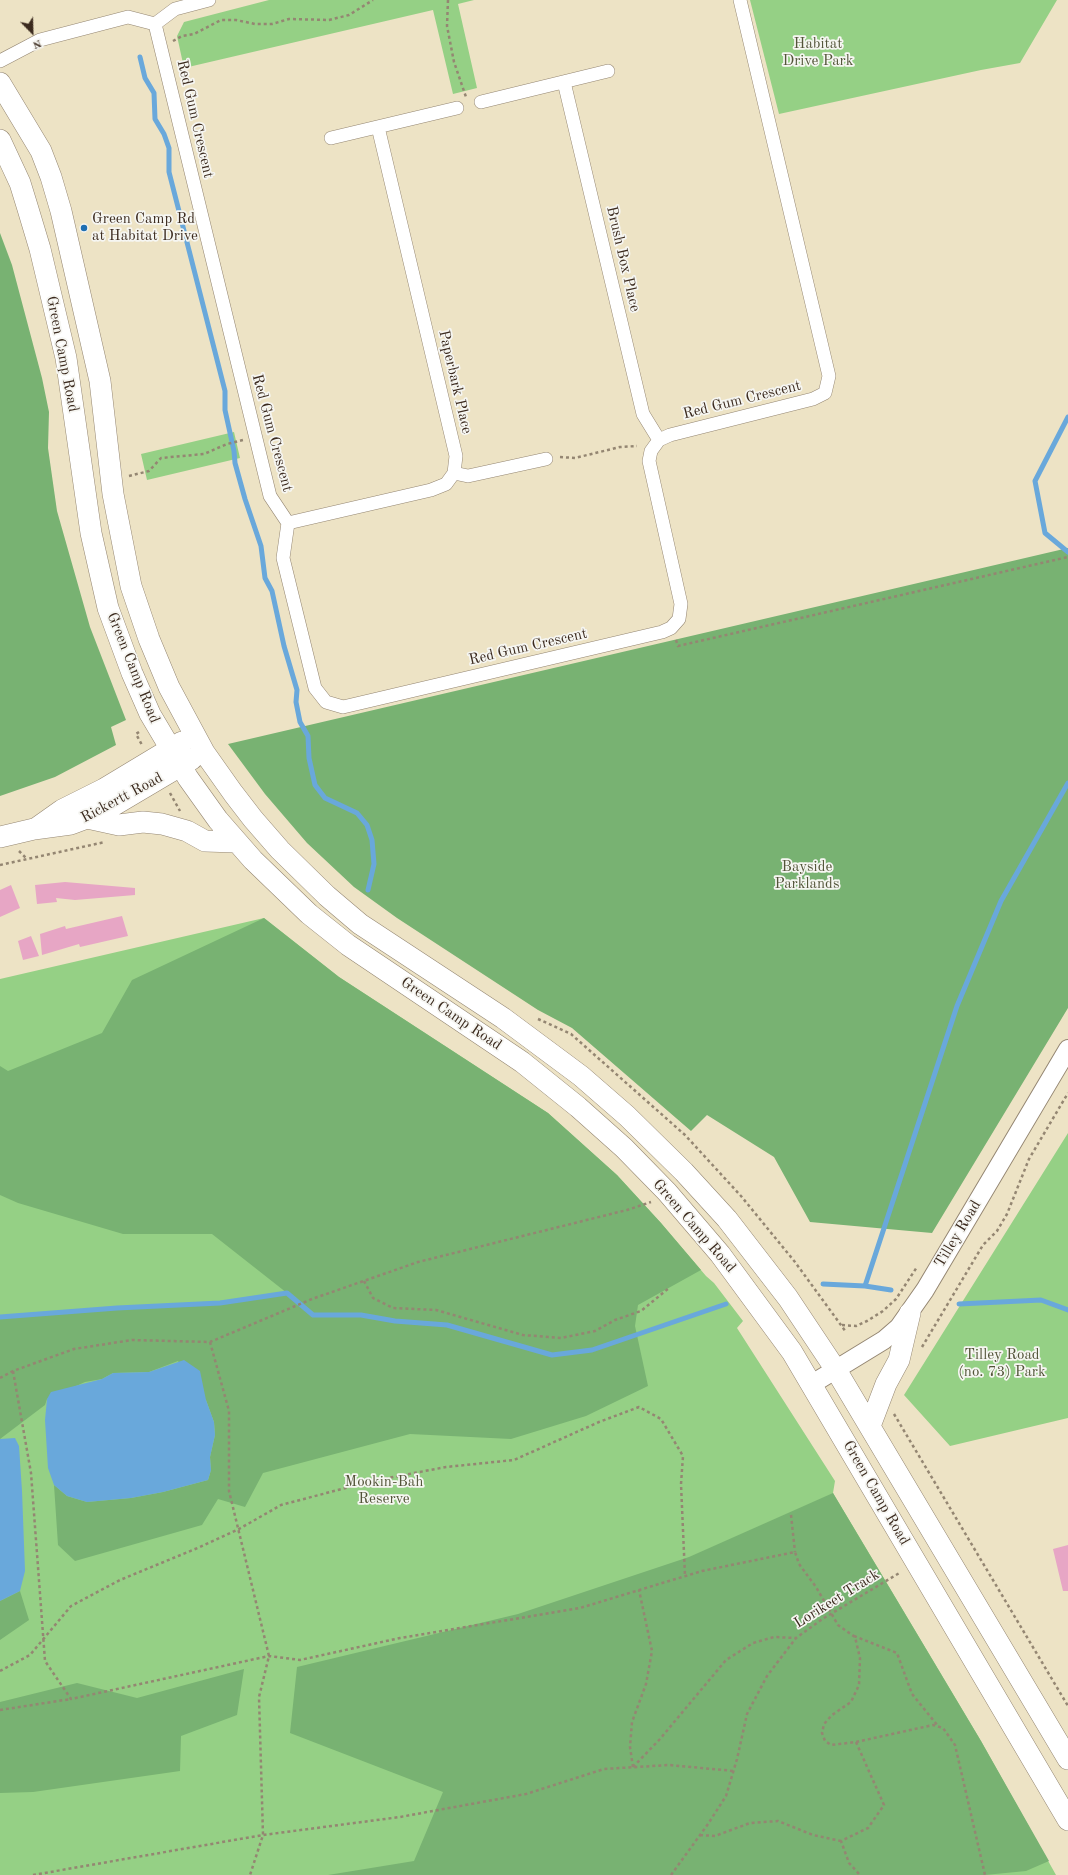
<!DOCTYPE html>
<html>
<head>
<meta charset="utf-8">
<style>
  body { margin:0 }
  #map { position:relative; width:1068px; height:1875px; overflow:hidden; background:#ede3c5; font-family:"Old Standard TT",serif }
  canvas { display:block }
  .north { position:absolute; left:12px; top:12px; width:40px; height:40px; -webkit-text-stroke:3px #f6f6f2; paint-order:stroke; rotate:157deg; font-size:11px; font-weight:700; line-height:16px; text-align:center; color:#3b2a1e }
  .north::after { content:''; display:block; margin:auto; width:14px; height:18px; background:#3b2a1e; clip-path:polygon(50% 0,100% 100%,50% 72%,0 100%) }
</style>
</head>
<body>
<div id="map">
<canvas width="1068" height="1875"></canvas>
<div class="north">N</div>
</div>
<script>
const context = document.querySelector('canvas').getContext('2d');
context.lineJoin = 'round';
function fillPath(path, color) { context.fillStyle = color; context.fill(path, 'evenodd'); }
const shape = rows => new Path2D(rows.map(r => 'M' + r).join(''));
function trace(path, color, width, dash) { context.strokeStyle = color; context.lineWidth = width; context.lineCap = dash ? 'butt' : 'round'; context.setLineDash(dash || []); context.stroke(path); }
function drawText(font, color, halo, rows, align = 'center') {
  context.font = font + ' "Old Standard TT",serif'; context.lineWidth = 3.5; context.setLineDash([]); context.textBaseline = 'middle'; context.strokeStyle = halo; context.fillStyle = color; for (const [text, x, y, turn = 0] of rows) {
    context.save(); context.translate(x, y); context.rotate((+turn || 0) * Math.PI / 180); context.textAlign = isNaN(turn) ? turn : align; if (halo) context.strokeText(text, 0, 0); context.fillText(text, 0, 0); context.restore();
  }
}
fillPath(shape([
  [269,0,474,0,458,4,477,88,453,94,433,10,184,68,177,36,184,22],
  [750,0,1057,0,1020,63,981,70,779,114],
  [234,432,240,458,147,480,141,454],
  [264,918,339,977,548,1113,617,1175,661,1223,706,1276,714,1283,743,1321,737,1328,835,1481,833,1493,981,1741,1056,1875,0,1875,0,979],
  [1068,1133,1068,1418,950,1446,904,1395]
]), '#95d085');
fillPath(shape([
  [0,233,12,265,42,378,49,412,48,448,57,511,90,627,126,720,111,727,116,745,55,777,0,796],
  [1068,548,1068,1008,932,1233,810,1222,774,1157,707,1115,691,1131,572,1028,538,1010,397,918,354,887,307,843,265,794,228,744],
  [264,918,339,977,548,1113,617,1175,661,1223,701,1270,638,1305,635,1326,648,1386,586,1416,511,1439,410,1434,263,1473,245,1507,218,1499,202,1525,75,1561,58,1545,54,1485,67,1496,87,1502,131,1498,163,1492,208,1480,211,1470,210,1457,215,1435,214,1422,206,1400,178,1361,149,1372,113,1373,102,1379,85,1382,47,1399,45,1405,0,1439,0,1317,117,1308,220,1303,287,1293,212,1234,123,1234,18,1203,0,1195,0,1066,8,1071,102,1033,132,980],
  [833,1493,981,1741,1049,1861,1026,1871,985,1875,328,1875,414,1861,443,1792,290,1733,297,1667,518,1614,689,1557],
  [20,1591,29,1620,0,1640,0,1601],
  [244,1669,237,1715,181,1736,180,1771,33,1792,0,1793,0,1702,77,1683,137,1698]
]), '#78b272');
fillPath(shape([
  [184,1360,200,1371,206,1400,214,1422,215,1435,210,1457,211,1470,208,1480,163,1492,131,1498,87,1502,67,1496,54,1485,48,1468,45,1420,47,1399,51,1392,102,1379,113,1373,149,1372],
  [15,1438,19,1446,22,1491,25,1571,20,1591,0,1601,0,1439]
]), '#69a8db');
trace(shape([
  [140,57,145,78,154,93,155,119,164,134,169,148,169,172,225,391,225,410,234,451,235,463,245,499,261,546,265,578,272,591,284,646,297,690,296,702,300,722,308,736,309,758,315,785,325,798,357,813,367,825,372,840,374,864,368,890],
  [1068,417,1035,481,1045,533,1068,552],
  [823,1284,865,1286,891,1290],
  [865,1286,957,1006,1001,901,1068,783],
  [959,1304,1041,1300,1068,1310],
  [0,1317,117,1308,220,1303,287,1293,313,1315,361,1315,395,1321,447,1325,552,1355,592,1350,726,1304]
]), '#69a8db', 5);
fillPath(shape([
  [65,882,135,888,135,895,75,900,56,898,57,902,37,904,35,885],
  [11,885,20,908,0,917,0,890],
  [122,916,128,936,80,947,79,944,42,955,40,934,65,926,66,929],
  [31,936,39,956,23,960,18,941],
  [1068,1545,1068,1591,1063,1591,1053,1549]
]), '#e7a6c5');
const street = shape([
  [155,24,270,496,288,523,283,558,315,688,326,702,343,707,662,632,671,628,679,619,681,604,649,461,651,451,659,440,670,435,813,399,825,393,829,376,740,0],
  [0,61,40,40,128,17,155,24,175,9,209,0],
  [564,82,643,414,659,440],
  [481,102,608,71],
  [331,138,457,108],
  [454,473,468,476,546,459],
  [288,523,431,490,446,484,454,473,456,456,378,127]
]);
const secondary = shape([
  [812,1384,884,1340,899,1327,925,1290,1068,1049]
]);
const primary = shape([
  [0,83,41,151,51,177,61,211,100,381,113,494,131,586,149,639,169,687,204,752,233,793,253,819,280,850,327,896,360,924,503,1018,581,1076,627,1116,684,1172,727,1219,788,1298,836,1370,1068,1759],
  [0,140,20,183,28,209,40,249,66,358,91,533,108,608,132,673,150,714,188,778,218,820,253,860,309,914,348,945,522,1062,578,1107,624,1148,667,1192,720,1254,792,1352,1068,1820],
  [87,818,119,825,143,822,162,824,187,831,205,841,236,842],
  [38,827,62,810,104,789,182,742],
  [0,837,34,829,71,824,87,818,116,804,192,759],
  [870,1426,886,1384,899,1360,910,1313]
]);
trace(street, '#948672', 14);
trace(secondary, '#948672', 20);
trace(primary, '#948672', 22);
trace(shape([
  [448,0,447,26,454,62,466,97],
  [173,41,182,36,194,34,221,20,236,20,255,24,272,24,289,19,329,20,349,15,373,0],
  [560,457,575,458,620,447,637,446],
  [129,476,149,471,161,458,204,454,227,444,243,440],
  [676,640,678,646,1068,557],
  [139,732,136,734,142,745],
  [170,793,180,811],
  [19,851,27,859],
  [0,865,105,842],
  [538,1019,571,1034,685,1135,741,1196,795,1262,846,1332],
  [364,1281,373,1298,393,1308,436,1310,523,1335,561,1338,595,1331,615,1320,641,1311,669,1288],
  [842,1325,856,1326,867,1321,883,1311,896,1299,917,1267],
  [210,1342,229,1411,229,1491,269,1656,259,1697,263,1835,250,1875],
  [922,1347,983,1245,997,1231,1007,1214,1029,1159,1068,1093],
  [13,1371,31,1473,45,1661,71,1699,269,1656,300,1660,400,1638,580,1608,702,1571,795,1552,799,1564,816,1587,838,1625,855,1637,860,1658,859,1685,851,1702,832,1715,824,1724,822,1733,825,1741,831,1745,856,1742,933,1725,943,1728,955,1745,985,1875],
  [0,1378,13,1371,74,1349,132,1340,210,1342,312,1299,418,1262,627,1210,651,1202],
  [894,1414,1068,1706],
  [791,1515,795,1552],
  [854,1636,897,1653,912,1694,938,1726],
  [0,1671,30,1655,71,1606,120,1580,200,1547,239,1529,281,1505,372,1481,446,1467,514,1460,599,1422,639,1407,661,1419,683,1456,681,1484,685,1576],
  [0,1710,71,1699],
  [856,1742,884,1805,868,1828,841,1841,849,1863,860,1875],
  [633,1767,660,1739,726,1660,753,1643,774,1637,796,1638],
  [633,1767,630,1747,632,1722,646,1684,652,1651,639,1590],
  [700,1835,715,1836,750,1823,778,1821,813,1835,841,1841],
  [33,1875,263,1835,400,1817,526,1794,604,1769,669,1765,734,1771],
  [671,1875,708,1824,726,1796,737,1759,747,1714,767,1676,796,1638,824,1618,901,1572]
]), '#948672', 2.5, [3, 3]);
trace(street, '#fff', 13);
trace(secondary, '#fff', 18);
trace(primary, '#fff', 21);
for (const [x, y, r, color] of [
  [84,228,4,"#1f6fb2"]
]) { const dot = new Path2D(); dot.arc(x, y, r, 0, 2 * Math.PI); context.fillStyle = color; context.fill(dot); trace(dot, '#f6f6f2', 1.5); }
drawText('15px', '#525438', '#f6f6f2', [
  ["Habitat",818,44],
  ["Drive Park",818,61],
  ["Bayside",807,867],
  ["Parklands",807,884],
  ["Tilley Road",1002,1355],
  ["(no. 73) Park",1002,1372],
  ["Mookin-Bah",384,1482],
  ["Reserve",384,1499]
]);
drawText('15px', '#3b2a1e', '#f6f6f2', [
  ["Red Gum Crescent",195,119,77],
  ["Brush Box Place",623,259,77],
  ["Green Camp Road",62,354,79],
  ["Paperbark Place",455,382,77],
  ["Red Gum Crescent",742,400,-14],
  ["Red Gum Crescent",272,433,75],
  ["Red Gum Crescent",528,647,-13],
  ["Green Camp Road",133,668,68],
  ["Rickertt Road",122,798,-28],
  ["Green Camp Road",451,1014,34],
  ["Green Camp Road",694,1226,49],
  ["Tilley Road",958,1234,-59],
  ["Green Camp Road",876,1493,60],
  ["Lorikeet Track",837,1599,-32]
]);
drawText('15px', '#3b2a1e', '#f6f6f2', [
  ["Green Camp Rd",92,219],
  ["at Habitat Drive",92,236]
], 'left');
</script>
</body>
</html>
